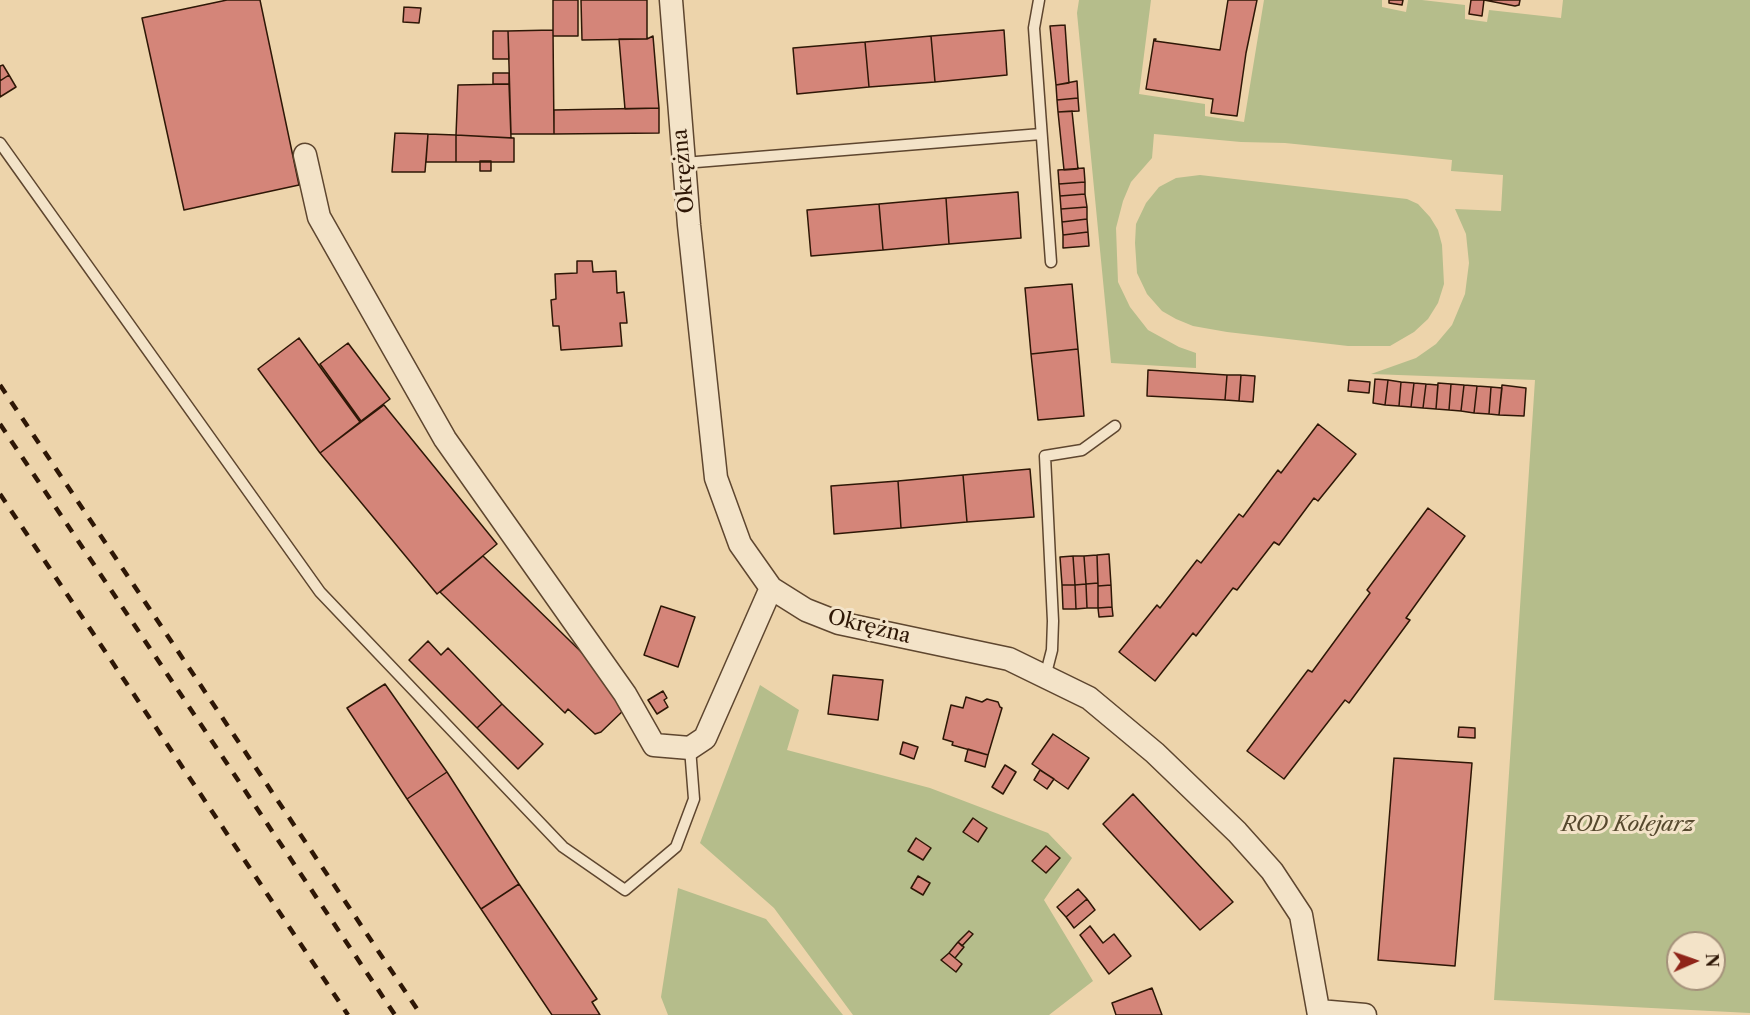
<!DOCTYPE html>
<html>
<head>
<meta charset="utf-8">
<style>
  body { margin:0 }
  #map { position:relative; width:1750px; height:1015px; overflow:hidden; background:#edd4ab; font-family:"Libre Caslon Text",serif }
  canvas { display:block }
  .north { position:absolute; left:1666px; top:931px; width:60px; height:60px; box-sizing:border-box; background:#f3e3c8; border:2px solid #a4917a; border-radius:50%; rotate:88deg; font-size:16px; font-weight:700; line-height:24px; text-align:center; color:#2e1706 }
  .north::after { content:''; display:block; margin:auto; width:21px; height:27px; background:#8f2418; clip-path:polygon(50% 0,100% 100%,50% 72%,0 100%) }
</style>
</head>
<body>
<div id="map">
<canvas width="1750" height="1015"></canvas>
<div class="north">N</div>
</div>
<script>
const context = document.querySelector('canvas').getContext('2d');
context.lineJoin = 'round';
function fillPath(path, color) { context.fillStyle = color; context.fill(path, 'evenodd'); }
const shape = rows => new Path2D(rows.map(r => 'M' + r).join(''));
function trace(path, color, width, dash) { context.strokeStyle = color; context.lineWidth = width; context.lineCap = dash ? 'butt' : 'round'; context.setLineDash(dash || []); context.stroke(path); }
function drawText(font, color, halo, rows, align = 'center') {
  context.font = font + ' "Libre Caslon Text",serif'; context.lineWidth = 6; context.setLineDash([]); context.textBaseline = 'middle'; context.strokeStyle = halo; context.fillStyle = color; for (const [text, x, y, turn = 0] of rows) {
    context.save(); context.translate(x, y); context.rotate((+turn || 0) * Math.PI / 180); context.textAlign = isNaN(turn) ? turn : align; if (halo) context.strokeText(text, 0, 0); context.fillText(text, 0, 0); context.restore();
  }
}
fillPath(shape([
  [1079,0,1151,0,1139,94,1205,104,1205,116,1244,122,1264,0,1382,0,1382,7,1406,12,1408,0,1422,0,1465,5,1465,19,1487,22,1489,10,1561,18,1563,0,1750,0,1750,1013,1494,1000,1535,380,1371,374,1416,358,1436,344,1452,325,1465,294,1469,263,1466,234,1455,209,1501,211,1503,175,1451,171,1452,160,1285,143,1241,142,1154,134,1152,158,1131,182,1123,201,1116,228,1118,282,1130,307,1148,330,1179,347,1196,353,1196,368,1111,363,1077,13],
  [1678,943,1714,943,1714,979,1678,979],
  [1200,175,1407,199,1418,204,1430,217,1438,230,1442,245,1444,284,1438,303,1428,319,1414,332,1390,346,1348,346,1227,332,1193,326,1176,319,1162,311,1147,294,1137,273,1135,243,1136,224,1146,203,1159,187,1176,178],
  [760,685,799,710,787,750,930,788,1048,833,1072,858,1044,900,1093,981,1049,1015,853,1015,774,908,700,843],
  [678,888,766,919,843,1015,668,1015,661,997]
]), '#b5bd8b');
const building = shape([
  [227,0,260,0,299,185,184,210,142,18,227,0],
  [553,0,578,0,578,36,553,36,553,0],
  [581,0,647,0,647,39,582,40,581,0],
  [1228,0,1257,0,1246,53,1237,116,1211,113,1213,99,1146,89,1154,39,1156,39,1155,41,1220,50,1228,0],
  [1389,0,1403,0,1402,5,1389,3,1389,0],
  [1471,0,1520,0,1519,5,1515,6,1484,0,1482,16,1469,14,1471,0],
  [404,7,421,8,419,23,403,22,404,7],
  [1065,25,1069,83,1056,85,1050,26,1065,25],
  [553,30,554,134,511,134,508,31,553,30],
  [1004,30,1007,75,935,82,931,36,1004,30],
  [493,31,508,31,509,59,493,59,493,31],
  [653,36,659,108,625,109,619,39,647,39,653,36],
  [931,36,935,82,869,87,865,42,931,36],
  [865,42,869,87,797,94,793,48,865,42],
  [3,65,9,75,0,81,0,66,3,65],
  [493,73,509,73,509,84,493,84,493,73],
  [9,75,16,87,0,97,0,81,9,75],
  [1077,81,1078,98,1057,100,1056,85,1077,81],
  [509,84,511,138,456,135,458,85,509,84],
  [1078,98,1079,111,1058,112,1057,100,1078,98],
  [659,108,659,133,554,134,554,110,659,108],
  [1072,111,1078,169,1064,170,1058,112,1072,111],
  [395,133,428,134,425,172,392,172,395,133],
  [428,134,456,135,456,162,426,162,428,134],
  [456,135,514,138,514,162,456,162,456,135],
  [480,161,491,161,491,171,480,171,480,161],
  [1084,168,1085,182,1059,184,1058,170,1084,168],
  [1085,182,1085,194,1060,196,1059,184,1085,182],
  [1018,192,1021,238,949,244,946,198,1018,192],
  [1085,194,1087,207,1061,209,1060,196,1085,194],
  [946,198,949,244,883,250,879,204,946,198],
  [879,204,883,250,811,256,807,210,879,204],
  [1087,207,1087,219,1062,222,1061,209,1087,207],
  [1087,219,1088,232,1063,235,1062,222,1087,219],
  [1088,232,1089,246,1063,248,1063,235,1088,232],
  [577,261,592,261,593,272,616,271,617,293,624,292,627,323,620,323,622,346,561,350,559,326,553,326,551,300,556,299,555,274,577,273,577,261],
  [1072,284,1078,349,1031,354,1025,288,1072,284],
  [299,338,360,422,320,453,258,369,299,338],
  [348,343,390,399,361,421,320,364,348,343],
  [1078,349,1084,416,1038,420,1031,354,1078,349],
  [1148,370,1227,375,1225,400,1147,396,1148,370],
  [1227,375,1241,375,1239,401,1225,400,1227,375],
  [1241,375,1255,376,1253,402,1239,401,1241,375],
  [1375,379,1388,380,1385,405,1373,403,1375,379],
  [1349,380,1370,382,1369,393,1348,391,1349,380],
  [1388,380,1401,382,1399,406,1385,405,1388,380],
  [1401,382,1414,383,1411,407,1399,406,1401,382],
  [1414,383,1426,384,1423,408,1411,407,1414,383],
  [1438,383,1451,384,1449,410,1436,409,1438,383],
  [1426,384,1438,385,1436,409,1423,408,1426,384],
  [1451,384,1464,385,1461,411,1449,410,1451,384],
  [1464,385,1477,386,1474,413,1461,411,1464,385],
  [1502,385,1526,388,1524,416,1499,415,1502,385],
  [1477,386,1491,387,1489,414,1474,413,1477,386],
  [1491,387,1502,388,1499,415,1489,414,1491,387],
  [384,405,497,544,437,594,320,453,384,405],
  [1318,424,1356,454,1318,501,1314,498,1279,545,1274,542,1237,590,1233,588,1196,636,1193,633,1155,681,1119,652,1157,605,1160,608,1197,560,1201,563,1239,514,1243,517,1278,470,1281,473,1318,424],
  [1030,469,1034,517,967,522,963,475,1030,469],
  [963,475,967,522,901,528,898,481,963,475],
  [898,481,901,528,834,534,831,486,898,481],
  [1428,508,1465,536,1406,618,1410,620,1349,703,1345,700,1284,779,1247,751,1308,670,1312,672,1370,593,1367,590,1428,508],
  [1109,554,1111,585,1098,586,1097,555,1109,554],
  [1097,555,1098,583,1086,584,1084,556,1097,555],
  [483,556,611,681,627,707,601,732,595,734,568,709,565,713,440,592,483,556],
  [1073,556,1075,585,1062,585,1060,557,1073,556],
  [1073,556,1084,556,1086,584,1075,585,1073,556],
  [1098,583,1098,608,1087,608,1086,584,1098,583],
  [1086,584,1087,608,1076,609,1075,585,1086,584],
  [1062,585,1075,585,1076,609,1063,609,1062,585],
  [1111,585,1112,607,1098,608,1098,586,1111,585],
  [661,606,695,617,678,667,644,655,661,606],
  [1112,607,1113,616,1099,617,1098,608,1112,607],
  [428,641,441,655,448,648,502,704,477,728,409,660,428,641],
  [833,675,883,680,878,720,828,714,833,675],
  [385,684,447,772,407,799,347,708,385,684],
  [663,691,667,698,664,700,668,707,657,714,648,700,663,691],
  [966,697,982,702,987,699,998,702,1000,707,1002,708,988,755,952,745,953,742,943,739,951,705,963,708,966,697],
  [502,704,543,744,518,769,477,728,502,704],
  [1459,727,1475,728,1475,738,1458,737,1459,727],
  [1053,734,1089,758,1068,789,1032,764,1053,734],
  [903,742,918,747,914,759,900,754,903,742],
  [968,749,988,755,985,767,965,761,968,749],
  [1394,758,1472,763,1455,966,1378,960,1394,758],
  [1005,765,1016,772,1003,794,992,787,1005,765],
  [1040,770,1054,779,1047,789,1034,780,1040,770],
  [447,772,519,884,481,909,407,799,447,772],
  [1133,794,1233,902,1200,930,1103,824,1133,794],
  [973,818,987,828,978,842,963,832,973,818],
  [916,838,931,848,923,860,908,851,916,838],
  [1046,846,1060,858,1046,873,1032,861,1046,846],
  [918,876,930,883,923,895,911,888,918,876],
  [519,884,597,999,592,1002,600,1015,552,1015,481,909,519,884],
  [1078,889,1087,899,1066,917,1057,907,1078,889],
  [1087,899,1095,910,1074,928,1066,917,1087,899],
  [1090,926,1103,943,1114,934,1131,956,1109,974,1080,935,1090,926],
  [969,931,973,934,962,946,958,942,969,931],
  [958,942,964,947,955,958,949,953,958,942],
  [949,953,962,964,956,972,941,960,949,953],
  [1152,988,1162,1015,1116,1015,1112,1003,1152,988]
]);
fillPath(building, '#d48579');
trace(building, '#2e1706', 1.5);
const service = shape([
  [1039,0,1034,28,1051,262],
  [0,143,320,592,563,847,625,890,676,847,694,799,690,748],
  [684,163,1041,134],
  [1045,677,1052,650,1053,621,1045,456,1082,450,1115,426]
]);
const minor = shape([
  [671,0,689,225,716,478,740,544,771,588,806,610,839,623,1009,659,1089,698,1155,753,1237,832,1272,871,1301,915,1319,1015],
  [305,155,319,217,445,439,625,694,654,745,690,748,705,738,771,588],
  [1319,1011,1365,1015]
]);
trace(service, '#5e462f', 13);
trace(minor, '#5e462f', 25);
trace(service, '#f3e3c8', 10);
trace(minor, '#f3e3c8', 22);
trace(shape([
  [0,385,421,1015],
  [0,424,395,1015],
  [0,494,348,1015]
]), '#2e1706', 4.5, [10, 10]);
drawText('21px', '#2e1706', '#f3e3c8', [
  ["Okrężna",684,171,-95],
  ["Okrężna",869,627,14]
]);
drawText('italic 21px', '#56492e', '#f3e3c8', [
  ["ROD Kolejarz",1628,825]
]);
</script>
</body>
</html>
